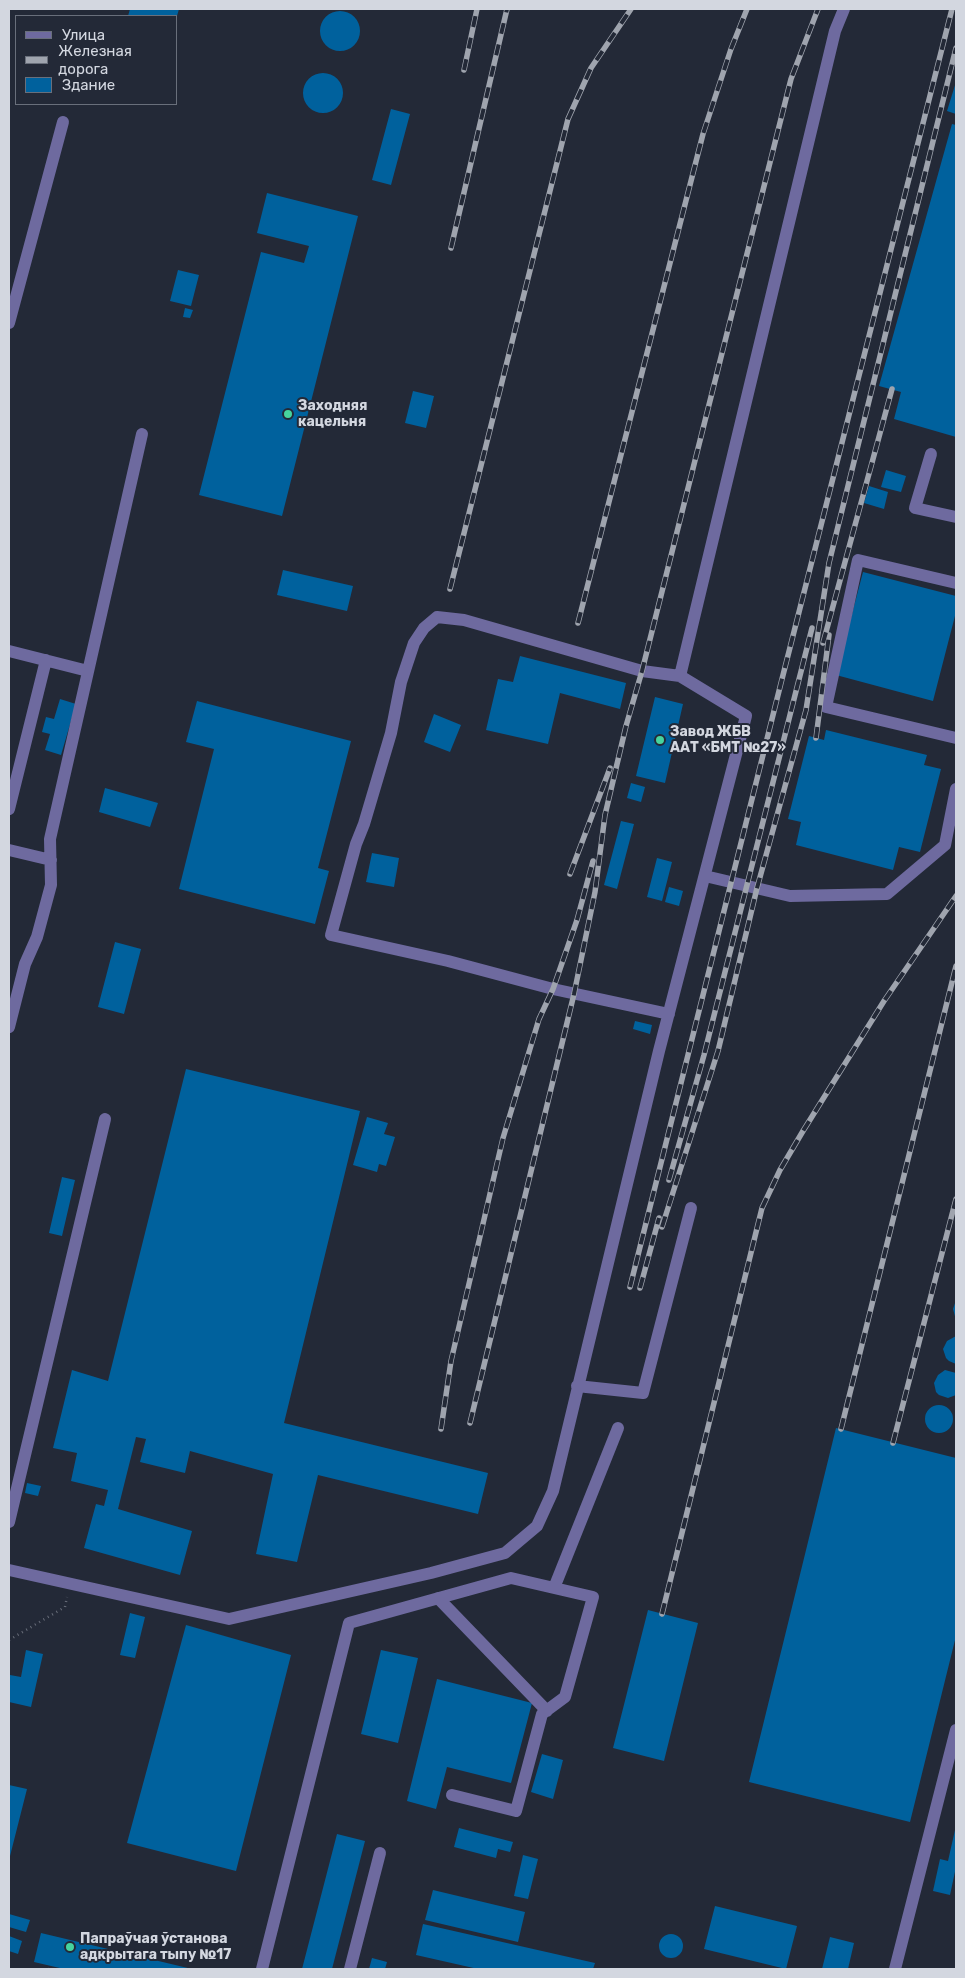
<!DOCTYPE html>
<html>
<head>
<meta charset="utf-8">
<style>
  body { margin:0 }
  #map { position:relative; width:965px; height:1978px; overflow:hidden; background:#232937; font-family:Rubik,sans-serif }
  canvas { display:block }
  .frame { position:absolute; inset:0; border:10px solid #d3d7e0; pointer-events:none }
  .legend { position:absolute; left:15px; top:15px; width:162px; height:90px; box-sizing:border-box; background:#232937; border:1px solid #696f7b; margin:0; padding:6px 9px; list-style:none; font-size:15px; color:#d3d7e0 }
  .legend li { display:flex; align-items:center; gap:10px; height:25px }
  .legend b { width:25px; border:1px solid #696f7b }
</style>
</head>
<body>
<div id="map">
<canvas width="965" height="1978"></canvas>
<div class="frame"></div>
<ul class="legend">
<li><b style="height:6px;background:#6e6a9f"></b>Улица</li>
<li><b style="height:6px;background:#9fa4ae"></b>Железная дорога</li>
<li><b style="height:14px;background:#00619d"></b>Здание</li>
</ul>
</div>
<script>
const context = document.querySelector('canvas').getContext('2d');
context.lineJoin = 'round';
function fillPath(path, color) { context.fillStyle = color; context.fill(path, 'evenodd'); }
const shape = rows => new Path2D(rows.map(r => 'M' + r).join(''));
function trace(path, color, width, dash) { context.strokeStyle = color; context.lineWidth = width; context.lineCap = dash ? 'butt' : 'round'; context.setLineDash(dash || []); context.stroke(path); }
function drawText(font, color, halo, rows, align = 'center') {
  context.font = font + ' Rubik,sans-serif'; context.lineWidth = 4; context.setLineDash([]); context.textBaseline = 'middle'; context.strokeStyle = halo; context.fillStyle = color; for (const [text, x, y, turn = 0] of rows) {
    context.save(); context.translate(x, y); context.rotate((+turn || 0) * Math.PI / 180); context.textAlign = isNaN(turn) ? turn : align; if (halo) context.strokeText(text, 0, 0); context.fillText(text, 0, 0); context.restore();
  }
}
fillPath(shape([
  [130,9,179,9,177,16,128,16],
  '320 31a20 20 0 1 1 40 0a20 20 0 1 1-40 0Z',
  '303 93a20 20 0 1 1 40 0a20 20 0 1 1-40 0Z',
  [956,82,956,114,947,111],
  [391,109,410,114,391,185,372,180],
  [952,124,956,125,956,437,894,419,901,392,879,386],
  [267,193,358,216,282,516,199,495,261,252,304,263,309,246,257,233],
  [178,270,199,275,191,306,170,301],
  [185,308,193,310,190,318,183,317],
  [413,391,434,396,426,428,405,423],
  [886,470,906,476,901,492,881,487],
  [869,486,888,492,884,509,864,503],
  [283,570,353,586,347,611,277,595],
  [863,572,956,596,956,612,933,701,836,675],
  [520,656,626,683,620,709,560,693,548,744,486,730,498,679,513,682],
  [655,697,683,704,665,783,636,776],
  [60,699,76,704,61,755,45,750,50,734,42,732,46,717,54,719],
  [197,701,351,741,318,868,329,871,315,924,179,889,214,749,186,742],
  [434,714,461,725,450,752,424,742],
  [826,730,927,755,924,765,941,769,920,852,899,847,893,870,796,845,801,822,788,819,809,736,824,740],
  [631,783,645,787,641,802,627,798],
  [105,788,158,803,150,827,99,812],
  [621,821,634,824,617,889,604,885],
  [372,853,399,858,394,887,366,882],
  [657,858,672,862,662,901,647,897],
  [669,887,683,891,679,906,665,902],
  [115,942,141,949,124,1014,98,1007],
  [635,1021,652,1025,650,1034,633,1029],
  [186,1069,360,1111,284,1423,488,1473,478,1514,318,1475,297,1562,256,1554,273,1474,190,1451,185,1473,140,1462,146,1439,136,1437,118,1509,192,1531,180,1575,84,1548,96,1504,104,1506,108,1490,71,1481,77,1453,53,1448,72,1370,108,1381],
  [367,1117,388,1123,384,1134,395,1137,386,1166,379,1164,377,1172,353,1165],
  [62,1177,75,1180,62,1236,49,1233],
  [956,1300,956,1320,953,1309],
  [956,1336,956,1364,949,1361,946,1358,943,1349,947,1341],
  [945,1370,956,1373,956,1395,948,1398,939,1395,936,1392,934,1383,938,1375],
  '925 1419a14 14 0 1 1 28 0a14 14 0 1 1-28 0Z',
  [836,1428,956,1458,956,1636,910,1822,749,1782],
  [27,1483,41,1486,38,1496,25,1493],
  [648,1610,698,1623,664,1761,613,1748],
  [130,1613,145,1617,135,1658,120,1655],
  [186,1625,291,1655,236,1871,127,1843],
  [26,1650,43,1654,31,1707,9,1702,10,1675,21,1677],
  [381,1650,418,1658,398,1743,361,1734],
  [437,1679,532,1703,511,1783,447,1767,436,1809,407,1801],
  [542,1754,563,1760,553,1799,531,1792],
  [9,1785,27,1789,9,1860],
  [459,1828,513,1842,510,1852,498,1849,496,1858,454,1847],
  [955,1830,956,1831,956,1867,950,1895,933,1891,940,1859,948,1861],
  [337,1834,365,1841,332,1969,302,1969],
  [523,1855,538,1859,528,1899,514,1896],
  [433,1890,525,1912,518,1942,425,1920],
  [715,1906,797,1926,786,1969,704,1949],
  [9,1914,30,1920,26,1932,9,1927],
  [423,1924,595,1963,593,1969,478,1969,416,1955],
  [41,1933,192,1969,64,1969,34,1962],
  '659 1946a12 12 0 1 1 24 0a12 12 0 1 1-24 0Z',
  [9,1936,22,1941,18,1954,9,1951],
  [830,1937,854,1943,848,1969,822,1969],
  [372,1958,387,1962,385,1969,369,1969]
]), '#00619d');
trace(shape([
  [9,1640,65,1607,67,1597],
  [49,1969,50,1966]
]), '#686d79', 2.5, [1, 4]);
trace(shape([
  [9,323,63,122],
  [931,454,915,508,956,517],
  [956,583,858,560,826,707,956,738],
  [9,651,88,671],
  [680,676,835,31,844,9],
  [9,809,46,660],
  [9,850,51,860],
  [705,876,790,896,887,894,945,845,956,789],
  [9,1027,25,964,37,937,51,885,50,839,142,434],
  [577,1386,643,1393,691,1208],
  [9,1522,105,1119],
  [9,1570,229,1619,431,1573,505,1553,537,1526,553,1491,659,1051,746,716,680,676,642,671,464,620,437,617,424,628,414,643,401,682,391,733,364,824,356,844,331,935,448,961,553,989,669,1014],
  [554,1588,618,1428],
  [438,1598,547,1711],
  [262,1969,349,1623,511,1578,593,1597,565,1697,542,1714,516,1811,452,1795],
  [350,1969,380,1853],
  [895,1969,956,1730]
]), '#6e6a9f', 12);
const rail = shape([
  [464,70,477,9],
  [451,248,507,9],
  [450,589,568,119,591,68,631,9],
  [578,623,703,134,731,49,747,9],
  [823,643,892,389],
  [816,738,829,635],
  [570,874,610,768],
  [669,1180,704,1055,812,628],
  [662,1227,718,1051,757,888,806,710,829,563,956,48],
  [630,1287,781,683,952,9],
  [640,1288,659,1218],
  [470,1423,574,994,595,892,605,815,626,726,642,671,791,79,818,9],
  [441,1429,451,1361,503,1138,539,1019,553,989,577,920,593,861],
  [841,1429,956,966],
  [893,1443,956,1199],
  [662,1614,762,1208,780,1170,803,1131,884,1001,956,896]
]);
trace(rail, '#9fa4ae', 5.5);
trace(rail, '#232937', 4, [11]);
for (const [x, y, r, color] of [
  [288,414,5,"#46d49e"],
  [660,740,5,"#46d49e"],
  [70,1947,5,"#46d49e"]
]) { const dot = new Path2D(); dot.arc(x, y, r, 0, 2 * Math.PI); context.fillStyle = color; context.fill(dot); trace(dot, '#232937', 2); }
drawText('bold 14px', '#d3d7e0', '#232937', [
  ["Заходняя",298,406],
  ["кацельня",298,422],
  ["Завод ЖБВ",670,732],
  ["ААТ «БМТ №27»",670,748],
  ["Папраўчая ўстанова",80,1939],
  ["адкрытага тыпу №17",80,1955]
], 'left');
</script>
</body>
</html>
